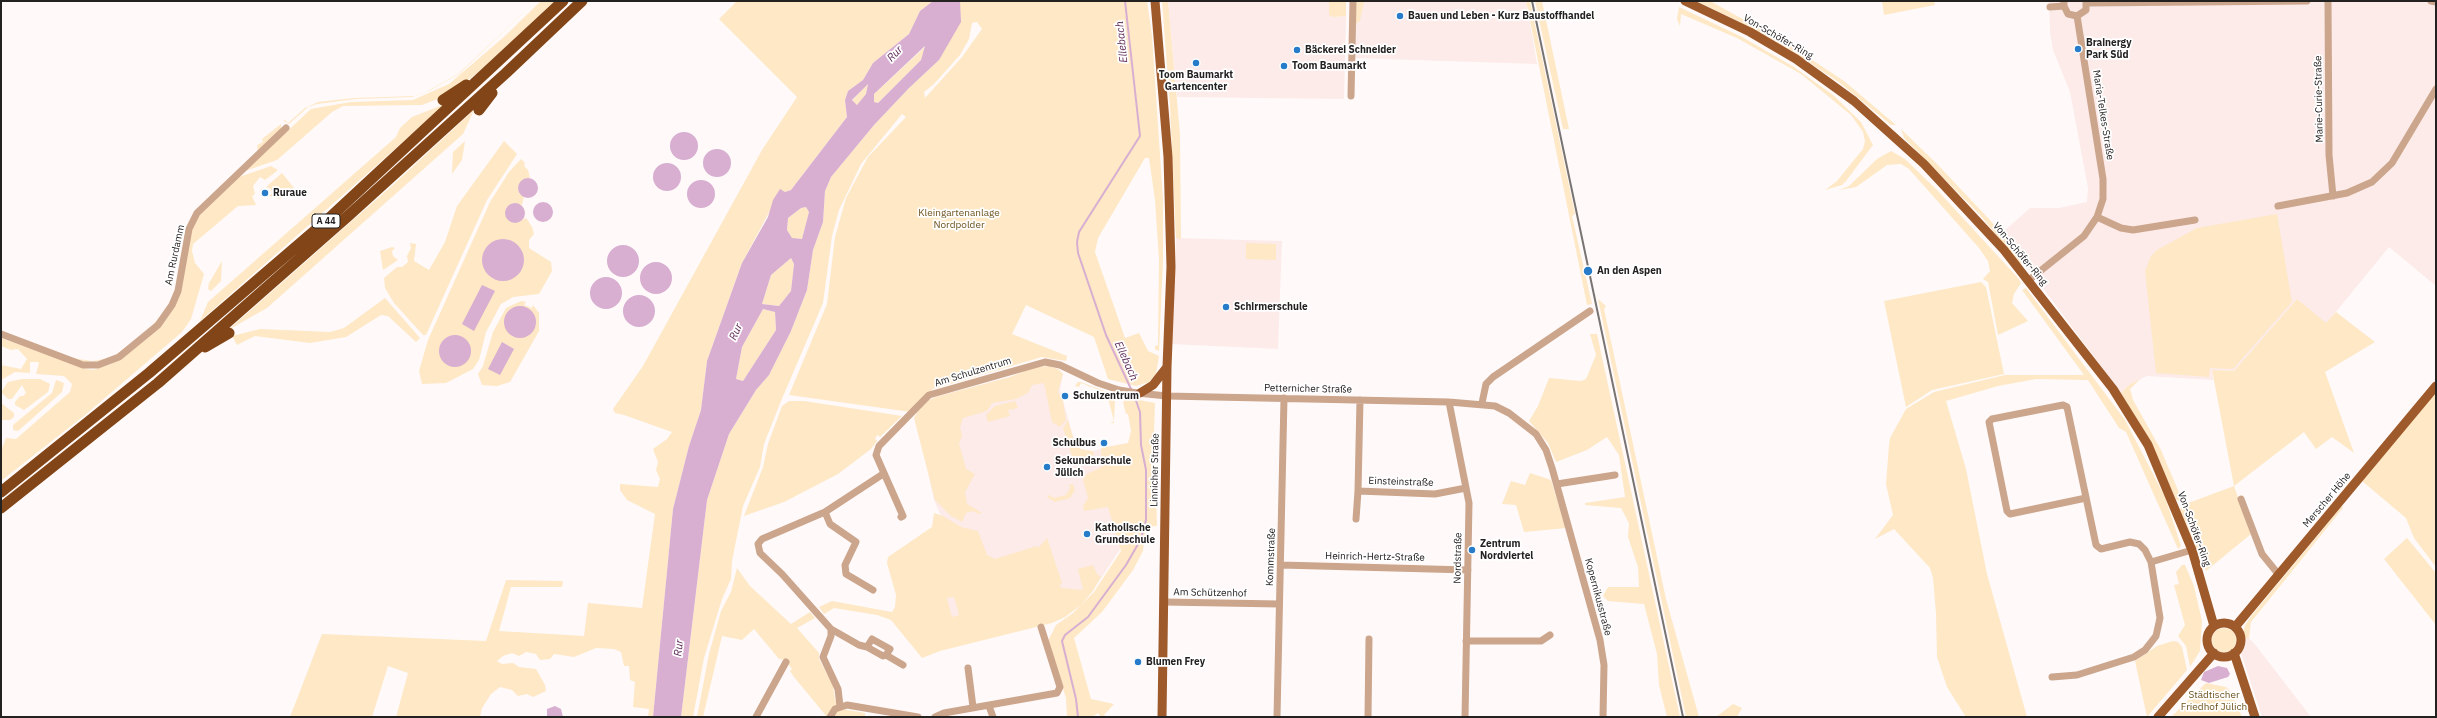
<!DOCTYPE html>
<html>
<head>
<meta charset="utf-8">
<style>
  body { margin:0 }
  #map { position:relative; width:2437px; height:718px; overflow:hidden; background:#fffaf9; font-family:"IBM Plex Sans",sans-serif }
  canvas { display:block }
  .frame { position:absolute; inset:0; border:2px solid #242121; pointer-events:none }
</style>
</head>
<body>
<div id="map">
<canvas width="2437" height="718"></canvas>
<div class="frame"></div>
</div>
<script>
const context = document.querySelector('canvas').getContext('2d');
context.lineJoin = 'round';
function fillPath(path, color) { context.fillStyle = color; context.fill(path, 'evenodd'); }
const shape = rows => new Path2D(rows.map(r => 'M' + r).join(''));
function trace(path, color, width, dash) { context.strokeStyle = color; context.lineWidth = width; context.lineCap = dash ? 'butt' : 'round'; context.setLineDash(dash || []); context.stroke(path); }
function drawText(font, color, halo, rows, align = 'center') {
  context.font = font + ' "IBM Plex Sans",sans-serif'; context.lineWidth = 3.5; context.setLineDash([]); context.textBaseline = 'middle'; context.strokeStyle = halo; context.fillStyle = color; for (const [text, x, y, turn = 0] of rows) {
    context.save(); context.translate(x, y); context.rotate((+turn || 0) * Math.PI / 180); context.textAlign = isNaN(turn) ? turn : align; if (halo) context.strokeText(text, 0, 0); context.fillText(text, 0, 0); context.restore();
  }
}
fillPath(shape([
  [1168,1,1329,1,1330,15,1333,17,1346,16,1344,99,1177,97],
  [1361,1,1526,1,1537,64,1354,58,1355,20],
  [2436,1,2436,286,2389,247,2326,324,2297,299,2234,371,2212,370,2213,380,2147,376,2129,385,2121,393,2002,233,2030,208,2059,208,2087,202,2088,188,2070,92,2053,50,2050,33,2049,2],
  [1176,238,1282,241,1278,349,1171,344],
  [1035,367,1058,369,1063,374,1060,390,1075,443,1080,449,1092,451,1128,443,1126,540,1092,592,1065,617,1053,622,957,616,911,627,922,543,941,516,934,500,926,463,923,406,936,397,1010,377],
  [2249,638,2257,647,2311,717,2262,717,2241,653,2245,639]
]), '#fcebe9');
fillPath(shape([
  [536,1,459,74,429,91,412,97,356,99,317,104,308,107,289,124,284,121,284,119,288,123,305,108,318,102,354,98,414,96,426,92,458,74],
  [541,1,555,1,477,73,448,95,422,105,343,106,332,112,277,160,245,171,311,109,351,102,413,100,449,84,505,36],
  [737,1,933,1,920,11,909,34,873,63,863,80,848,91,845,100,847,117,791,190,785,192,781,190,742,263,707,361,701,410,689,446,673,509,653,717,648,717,649,709,633,707,635,682,630,680,629,666,624,666,621,652,614,649,596,648,574,657,554,654,550,659,540,660,536,654,526,652,519,656,512,653,503,656,497,661,502,664,513,663,519,667,536,669,545,685,546,691,533,697,527,694,518,696,512,690,500,687,491,694,482,708,480,717,396,717,408,673,388,666,372,717,290,717,322,634,486,641,506,580,563,581,562,587,511,587,499,631,584,636,588,603,642,608,655,514,627,500,620,490,620,484,658,487,660,479,656,470,658,462,653,449,667,439,672,432,624,415,615,413,613,409,643,366,762,150,797,97,719,19],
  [960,1,1147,1,1152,36,1163,200,1163,261,1159,351,1155,349,1155,346,1158,345,1159,260,1155,200,1149,158,1145,158,1098,238,1095,252,1125,338,1139,333,1148,351,1159,356,1156,374,1149,382,1136,386,1108,379,1094,337,1026,305,1012,334,1067,356,1066,361,1042,357,933,389,911,412,789,395,827,304,835,237,846,198,868,157,906,117,902,114,861,164,839,210,832,236,823,303,781,401,764,444,760,467,743,506,732,561,731,579,722,599,704,658,693,717,681,717,707,500,729,434,756,390,769,375,791,331,807,290,813,250,823,222,825,191,831,177,874,125,909,88,939,60],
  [977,22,982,29,962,57,925,98,924,92,934,84,960,55,969,39,972,23],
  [1162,1,1168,1,1180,134,1181,239,1176,238,1170,105],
  [1329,1,1346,1,1346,16,1333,17,1329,15],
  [1356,1,1364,1,1360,21,1354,25],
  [1526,1,1530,1,1575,214,1572,216,1592,304,1587,305],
  [1535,1,1542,1,1569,129,1563,129],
  [1696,1,1710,1,1788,44,1844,81,1896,125,1891,125,1840,83,1789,49,1738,21],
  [1882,1,1934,1,1935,5,1884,15],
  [1679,7,1742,37,1794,67,1833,95,1861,122,1873,145,1846,181,1842,185,1825,190,1837,181,1863,149,1865,141,1863,132,1851,115,1801,74,1737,38,1681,14,1680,26,1677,19],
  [926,46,921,60,878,103,874,102,874,94],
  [868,83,866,94,857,105,852,101],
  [445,104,386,157,200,321,208,302,396,137,400,128,412,117],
  [474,110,463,134,267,308,228,330,394,184],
  [281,124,281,129,277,135,197,210,187,231,175,295,170,305,156,324,130,347,107,360,87,362,68,358,1,332,72,358,92,361,110,358,132,344,150,328,170,305,175,291,186,231,194,213,258,152,257,145,263,142,262,139],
  [1901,129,1939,166,2002,233,2024,261,2020,264,1980,215,1904,138],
  [465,141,462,160,452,174,453,152],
  [504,141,517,154,487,200,426,335,423,335,394,303,385,288,384,278,397,267,402,267,408,262,407,256,411,248,410,243,416,244,414,261,429,270,445,242,457,206],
  [1891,151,1905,159,1938,191,2019,279,2021,283,2014,294,2012,303,2028,321,1998,335,1988,282,1983,279,1990,271,1988,261,1979,248,1909,169,1901,164,1887,165,1856,187,1839,190,1849,186,1877,159],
  [521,159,525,163,524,166,528,170,530,178,522,180,518,187,519,193,524,197,522,205,511,203,523,220,524,218,527,219,532,227,534,234,529,240,529,248,551,262,552,271,539,294,513,297,501,304,486,332,479,360,473,369,446,383,422,384,419,371,428,340,490,202,509,172],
  [271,166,278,170,265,180,260,177,253,186,255,194,252,196,256,205,238,206,193,244,192,251,195,263,204,274,191,319,182,332,85,415,1,481,1,451,6,438,16,439,70,392,72,384,64,376,36,374,39,363,37,362,30,362,30,373,15,372,1,380,1,365,21,369,27,359,18,349,11,350,1,346,1,338,88,369,93,370,111,364,169,313,188,237,198,214,239,177],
  [282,173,294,188,280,199,269,196,272,194,271,189,266,187],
  [806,207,809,212,802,239,792,238,787,230,788,218,801,208],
  [2277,214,2292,302,2233,369,2210,368,2209,377,2156,373,2145,271,2151,256,2157,250,2197,228],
  [1246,243,1276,244,1276,260,1246,259],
  [392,247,395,248,392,251,393,256,398,260,383,270,380,251],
  [791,258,794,264,791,291,779,306,762,304,771,275],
  [222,261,221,281,211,291,208,289,209,283],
  [1981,282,1986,287,2004,374,1932,390,1906,407,1884,301],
  [2026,288,2125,420,2165,497,2181,546,2178,549,2126,432,2119,428,2088,380,2036,379,1998,386,1946,401,1966,469,1987,574,2027,717,1966,717,1947,687,1937,657,1936,613,1933,578,1930,568,1894,529,1875,539,1893,515,1886,484,1889,445,1890,438,1906,409,1934,392,2005,375,2084,375,2022,290],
  [385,298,420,338,416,342,388,316,381,315,346,337,310,343,255,336,237,345,232,336,260,329,330,332,344,328],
  [1598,299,1606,306,1604,309,1617,369,1666,599,1699,717,1686,717],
  [2297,299,2326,323,2336,312,2375,342,2325,372,2354,453,2332,437,2316,449,2304,432,2234,486,2251,534,2206,571,2180,509,2183,505,2234,486,2212,370,2234,371],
  [521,301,526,302,524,305,532,308,533,305,539,313,539,331,510,382,497,386,482,385,478,374,483,366,493,332,506,308],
  [533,314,536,325,507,330,505,322],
  [763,309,775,312,776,330,743,381,736,379,742,347],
  [1590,334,1597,334,1680,717,1667,717,1659,685,1657,654,1644,604,1608,601,1603,596,1608,587,1639,587,1638,567,1628,537,1629,523,1621,508,1585,505,1585,503,1625,497,1619,455,1607,437,1587,450,1556,462,1548,443,1529,421,1538,406,1549,378,1581,381,1586,379,1596,355],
  [1049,366,1058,369,1063,374,1058,391,1060,396,1062,395,1066,420,1060,427,1052,422,1044,383,1032,385,1028,393,1016,399,992,403,987,411,963,418,960,427,962,436,959,443,966,469,975,474,965,492,967,504,982,513,979,514,973,511,966,513,962,522,951,516,935,500,914,418,919,409,929,400,936,397,1010,377,1035,367],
  [22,379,40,379,50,384,48,392,24,410,15,405,15,402,20,396,23,396,26,393,22,385,12,399,8,399,1,392,8,382],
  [2140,379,2130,389,2133,400,2161,450,2183,502,2176,500,2158,458,2121,393,2129,385],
  [56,380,64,383,62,392,18,431,13,430,13,425,52,393],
  [1078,382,1081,382,1107,392,1115,398,1114,423,1110,423,1114,421,1108,398,1103,399,1104,392,1081,383,1079,387,1075,386],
  [2436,391,2436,567,2414,538,2406,518,2362,481],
  [1128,398,1155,403,1154,433,1154,440,1151,441,1155,464,1157,526,1146,527,1143,551,1133,570,1102,612,1074,638,1091,699,1114,704,1104,715,1108,717,1101,717,1098,713,1092,717,1067,717,1066,698,1048,641,1056,625,1073,613,1094,592,1121,551,1108,507,1084,511,1083,506,1088,498,1083,479,1087,474,1102,467,1101,448,1128,443,1131,431,1128,414,1126,414,1123,402],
  [789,401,804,401,902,416,880,437,878,435,875,438,877,441,871,449,838,474,784,502,744,516,763,467,768,444,782,406],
  [1015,401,1018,408,1008,410,1010,416,988,422,986,415,995,406],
  [1,403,14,413,14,417,10,420,1,420],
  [1068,420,1075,444,1080,449,1092,451,1094,453,1089,462,1082,464,1073,459,1063,428],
  [1530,473,1551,480,1566,528,1524,532,1516,505,1502,504,1511,481,1525,485],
  [1073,484,1075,490,1070,498,1055,502,1047,497,1049,495,1054,498,1066,495,1070,488,1069,485],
  [2342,506,2343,508,2251,622,2249,638,2245,639,2243,633,2245,625,2252,615],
  [934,513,943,516,961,527,978,531,987,555,995,559,1037,546,1038,548,1047,538,1062,583,1060,584,1061,588,1083,590,1078,569,1093,565,1097,574,1101,577,1092,592,1081,605,1065,617,1052,623,940,651,922,658,891,620,877,615,834,608,824,614,819,607,832,601,892,612,895,607,896,595,887,563,888,557,932,527],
  [954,597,959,615,952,617,947,598],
  [2407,538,2436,573,2436,625,2384,559],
  [2182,565,2185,565,2194,586,2202,621,2200,651,2190,667,2186,646,2178,636,2185,625,2174,585,2179,584,2176,572],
  [737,568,750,586,791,624,810,612,815,618,797,628,819,653,819,659,833,685,835,700,842,709,865,713,865,717,827,717,794,677,790,671,792,669,785,660,779,659,754,629,742,640,722,636,703,717,697,717,709,654,721,611,731,592],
  '2212 640a12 12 0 1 1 24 0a12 12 0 1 1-24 0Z',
  [2173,641,2178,642,2182,647,2187,670,2147,717,2135,661,2157,646],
  [2206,683,2226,687,2232,693,2242,717,2171,717],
  [1733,704,1742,708,1737,717,1716,717]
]), '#fee8c6');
fillPath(shape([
  [933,1,960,1,961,22,939,60,909,88,874,125,831,177,825,191,823,222,813,250,807,290,791,331,769,375,756,390,729,434,707,500,681,717,653,717,673,509,689,446,701,410,707,361,742,263,768,217,773,200,780,189,785,192,791,190,847,117,845,100,848,91,863,80,873,63,909,34,920,11],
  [925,46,921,60,878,103,874,102,874,94],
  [868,84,866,94,857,105,852,100],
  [806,207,809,212,802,239,792,238,787,230,788,218,801,208],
  [791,258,794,264,791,291,779,306,762,304,771,275],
  [763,309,775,312,776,330,743,381,736,379,742,347],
  '670 146a14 14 0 1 1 28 0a14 14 0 1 1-28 0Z',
  '703 163a14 14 0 1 1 28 0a14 14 0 1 1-28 0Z',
  '653 177a14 14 0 1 1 28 0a14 14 0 1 1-28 0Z',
  '518 188a10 10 0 1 1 20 0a10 10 0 1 1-20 0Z',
  '687 194a14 14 0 1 1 28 0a14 14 0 1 1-28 0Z',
  '533 212a10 10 0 1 1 20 0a10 10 0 1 1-20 0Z',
  '505 213a10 10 0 1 1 20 0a10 10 0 1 1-20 0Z',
  '482 260a21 21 0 1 1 42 0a21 21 0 1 1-42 0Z',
  '607 261a16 16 0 1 1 32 0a16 16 0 1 1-32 0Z',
  '640 278a16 16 0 1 1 32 0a16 16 0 1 1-32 0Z',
  '590 293a16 16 0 1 1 32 0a16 16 0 1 1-32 0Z',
  [482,285,495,291,474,331,462,324],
  '623 311a16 16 0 1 1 32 0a16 16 0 1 1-32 0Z',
  '504 322a16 16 0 1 1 32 0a16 16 0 1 1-32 0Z',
  '439 351a16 16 0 1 1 32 0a16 16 0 1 1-32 0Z',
  [502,342,514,349,500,375,488,369],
  [2218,666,2227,668,2230,674,2228,677,2209,683,2201,680,2204,672],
  [555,706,561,709,563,717,547,717,547,709]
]), '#d8aed1');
trace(shape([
  [1125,1,1140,136,1079,232,1077,242,1078,253,1106,335,1131,389],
  [1078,717,1076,699,1062,641,1065,635,1088,617,1126,565,1141,539,1146,520,1146,470,1141,445,1140,412,1134,395]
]), '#d8aed1', 2);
trace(shape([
  [2064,1,2064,6,2068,14,2077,16,2086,10,2086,1],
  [2328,1,2329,155,2333,196],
  [2431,1,2436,2],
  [2087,3,2307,1],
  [2050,7,2064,6],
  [1351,96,1353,1],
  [2278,206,2347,193,2372,182,2392,163,2436,89],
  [2097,217,2121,228,2133,230,2195,220],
  [2029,280,2084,236,2097,217,2103,199,2103,179,2077,16],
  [1,334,83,365,98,365,119,357,158,325,172,305,178,291,189,229,197,213,286,128],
  [1360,400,1358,491,1435,494,1466,488],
  [1449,402,1469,503,1465,717],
  [1482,403,1486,384,1493,377,1590,311],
  [1557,484,1615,475],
  [2086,498,2010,514,2007,511,1989,422,1992,419,2063,405,2067,407,2096,545,2101,549,2130,542,2139,544,2145,550,2151,562],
  [2241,499,2262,554,2279,575],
  [825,512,830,524,856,542,845,565,846,574,873,590],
  [901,517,903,516,876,455,879,446,929,395,1045,362,1060,365,1098,383,1119,390,1137,393,1167,396,1449,402,1495,406,1509,413,1536,434,1546,450,1552,468,1600,640,1604,665,1603,717],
  [1356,519,1358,491],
  [1281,565,1468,570],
  [1164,602,1279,604],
  [831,629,859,645,867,647,883,656,886,655,903,665],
  [1466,641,1541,641,1550,635],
  [867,647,872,639,890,649,886,655],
  [968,668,973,707],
  [2052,677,2077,675,2134,657,2145,650,2156,636,2160,618,2151,562,2192,550],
  [840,706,838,689,823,657,831,636,831,629,782,574,760,553,758,544,762,539,825,512,883,474],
  [989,706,993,717],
  [756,717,786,662],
  [830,717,835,709,847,705,918,717],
  [935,717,944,713,1057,693,1060,687,1041,627],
  [1277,717,1284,398],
  [1368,717,1369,639]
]), '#cca58d', 7);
trace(shape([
  [1155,1,1168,157,1171,267,1167,367,1162,717],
  [1685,1,1750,32,1796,59,1854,101,1924,164,2004,250,2113,389,2148,445,2192,550,2214,626],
  [1140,393,1153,385,1167,367],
  '2207 640a17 17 0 1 1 34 0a17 17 0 1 1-34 0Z',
  [2235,627,2436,386],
  [2234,653,2255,717],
  [2158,717,2214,653]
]), '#9e5a2b', 9);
trace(shape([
  [443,100,466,85],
  [479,110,492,93],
  [205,347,229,333],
  [1,492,149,373,325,222,563,1],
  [1,508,158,383,348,216,506,73,582,1]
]), '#824517', 11);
trace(shape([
  [1532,1,1683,717]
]), '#777473', 2);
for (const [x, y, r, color] of [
  [1400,16,4,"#277cca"],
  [2078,49,4,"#277cca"],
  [1297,50,4,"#277cca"],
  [1196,63,4,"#277cca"],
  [1284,66,4,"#277cca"],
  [265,193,4,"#277cca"],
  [1588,271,5,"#277cca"],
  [1226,307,4,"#277cca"],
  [1065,396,4,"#277cca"],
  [1104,443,4,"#277cca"],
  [1047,467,4,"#277cca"],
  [1087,534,4,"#277cca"],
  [1472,550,4,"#277cca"],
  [1138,662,4,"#277cca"]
]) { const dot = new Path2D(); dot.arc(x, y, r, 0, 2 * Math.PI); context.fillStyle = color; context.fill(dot); trace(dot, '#fff', 1.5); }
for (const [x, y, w] of [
  [326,221,28]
]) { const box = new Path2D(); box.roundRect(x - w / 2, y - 7, w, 14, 3); context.fillStyle = '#fff'; context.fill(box); trace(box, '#242121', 1); }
drawText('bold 9px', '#242121', null, [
  ["A 44",326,221]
]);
drawText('bold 10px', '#242121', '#fff', [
  ["Bauen und Leben - Kurz Baustoffhandel",1408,16],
  ["Brainergy",2086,43],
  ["Park Süd",2086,55],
  ["Bäckerei Schneider",1305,50],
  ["Toom Baumarkt",1292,66],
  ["Toom Baumarkt",1196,75,"center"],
  ["Gartencenter",1196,87,"center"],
  ["Ruraue",273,193],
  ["An den Aspen",1597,271],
  ["Schirmerschule",1234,307],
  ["Schulzentrum",1073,396],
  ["Schulbus",1096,443,"right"],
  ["Sekundarschule",1055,461],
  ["Jülich",1055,473],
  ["Katholische",1095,528],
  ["Grundschule",1095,540],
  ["Zentrum",1480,544],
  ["Nordviertel",1480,556],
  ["Blumen Frey",1146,662]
], 'left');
drawText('10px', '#242121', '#fff', [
  ["Von-Schöfer-Ring",1778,37,30],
  ["Marie-Curie-Straße",2319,99,-91],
  ["Maria-Telkes-Straße",2103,115,81],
  ["Von-Schöfer-Ring",2020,254,50],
  ["Am Rurdamm",175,255,-78],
  ["Am Schulzentrum",973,372,-17],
  ["Petternicher Straße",1308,389,1],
  ["Linnicher Straße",1155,470,-89],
  ["Einsteinstraße",1401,482,2],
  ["Merscher Höhe",2327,500,-50],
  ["Von-Schöfer-Ring",2194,529,70],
  ["Kommstraße",1271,557,-88],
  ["Heinrich-Hertz-Straße",1375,557,1],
  ["Nordstraße",1458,558,-89],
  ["Am Schützenhof",1210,593,1],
  ["Kopernikusstraße",1598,597,75]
]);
drawText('10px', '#6e521e', '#fff', [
  ["Kleingartenanlage",959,213],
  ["Nordpolder",959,225],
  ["Städtischer",2214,695],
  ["Friedhof Jülich",2214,707]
]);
drawText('italic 11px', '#5e2c59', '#fff', [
  ["Ellebach",1122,42,-96],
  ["Rur",895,54,-46],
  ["Rur",736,332,-66],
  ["Ellebach",1126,361,66],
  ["Rur",679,648,-84]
]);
</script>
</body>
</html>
